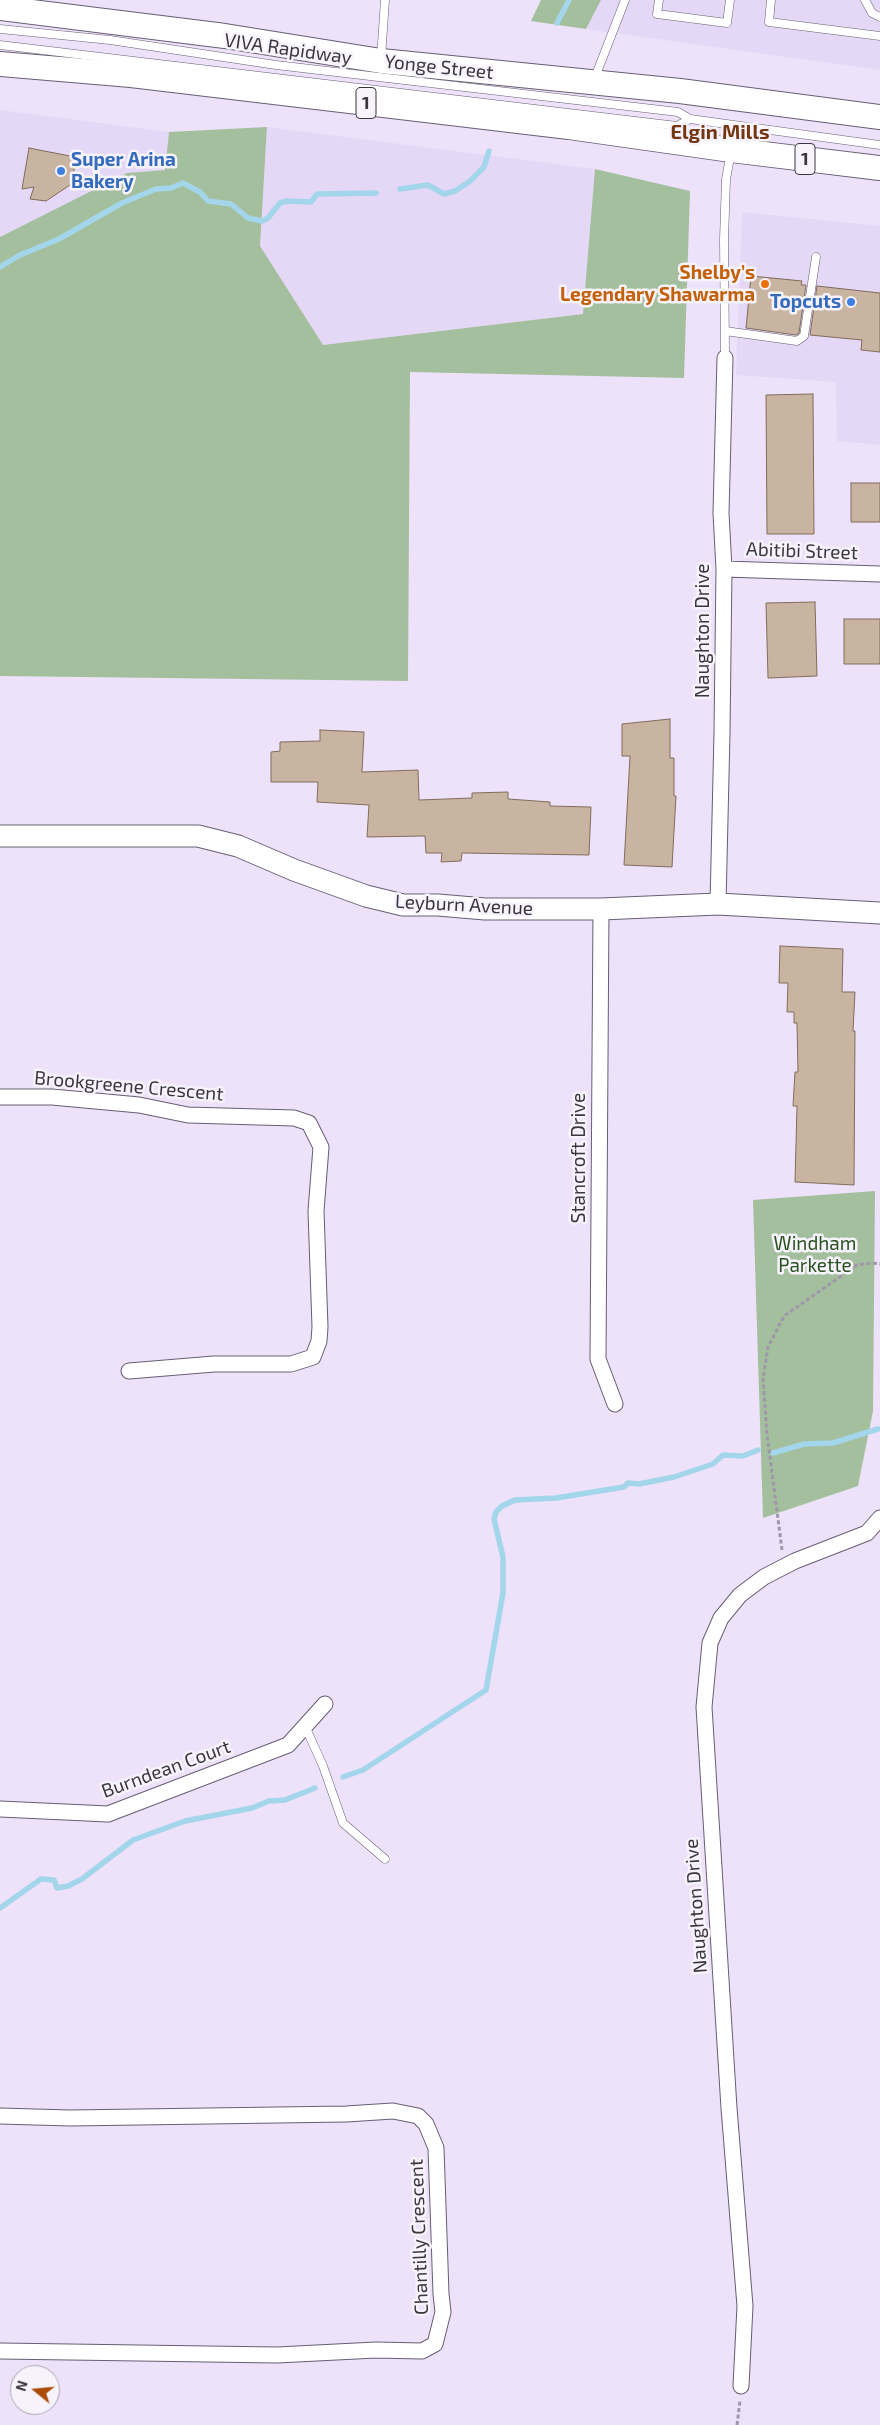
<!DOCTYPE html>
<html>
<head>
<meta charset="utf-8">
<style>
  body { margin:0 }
  #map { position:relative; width:880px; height:2425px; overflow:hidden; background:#ede2fa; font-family:"Exo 2",sans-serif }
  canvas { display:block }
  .north { position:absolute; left:10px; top:2365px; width:50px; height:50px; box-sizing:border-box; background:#f7f3fc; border:1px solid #aba7b0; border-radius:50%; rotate:287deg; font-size:14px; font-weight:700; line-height:20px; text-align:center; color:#3a363f }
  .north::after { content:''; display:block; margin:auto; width:18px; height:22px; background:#ad4c08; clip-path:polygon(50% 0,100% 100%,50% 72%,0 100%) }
</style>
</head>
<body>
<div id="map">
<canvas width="880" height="2425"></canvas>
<div class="north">N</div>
</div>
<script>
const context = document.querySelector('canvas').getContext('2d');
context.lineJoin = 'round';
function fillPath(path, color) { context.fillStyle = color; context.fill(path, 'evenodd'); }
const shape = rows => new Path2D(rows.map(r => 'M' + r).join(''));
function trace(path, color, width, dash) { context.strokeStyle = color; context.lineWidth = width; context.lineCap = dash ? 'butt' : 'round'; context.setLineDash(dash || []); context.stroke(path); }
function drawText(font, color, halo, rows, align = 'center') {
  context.font = font + ' "Exo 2",sans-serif'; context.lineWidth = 5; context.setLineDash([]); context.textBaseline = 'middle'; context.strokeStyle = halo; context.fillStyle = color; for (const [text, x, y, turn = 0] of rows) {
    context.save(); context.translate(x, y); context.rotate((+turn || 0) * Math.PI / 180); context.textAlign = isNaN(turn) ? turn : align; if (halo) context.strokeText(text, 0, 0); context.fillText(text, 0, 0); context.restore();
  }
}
fillPath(shape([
  [601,0,880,0,880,70,586,29],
  [0,110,169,132,165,170,127,173,0,237],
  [267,127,595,169,583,314,322,345,260,246],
  [742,212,880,226,880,445,837,441,836,382,736,375]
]), '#e5d7f6');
fillPath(shape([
  [541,0,601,0,586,29,531,21],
  [267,127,260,246,323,345,583,314,595,169,690,191,684,378,410,372,408,681,0,676,0,237,127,173,165,170,169,132],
  [875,1191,873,1411,858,1486,763,1518,753,1200]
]), '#a4bf9d');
trace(shape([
  [557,23,569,0],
  [400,189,428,185,444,194,455,191,470,181,484,167,489,151],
  [0,267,20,255,59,239,122,203,156,189,171,188,183,183,200,192,208,201,231,204,248,218,262,221,268,218,280,203,287,201,311,202,317,194,376,193],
  [773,1453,804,1444,833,1443,878,1429],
  [343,1777,363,1770,486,1690,503,1593,503,1557,494,1519,496,1512,502,1506,515,1500,556,1498,624,1487,628,1483,639,1484,674,1477,713,1464,723,1455,743,1456,758,1450],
  [0,1908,41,1879,54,1880,57,1888,68,1886,82,1879,133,1840,185,1821,252,1808,269,1801,285,1800,315,1788]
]), '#a3d5eb', 5.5);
const building = shape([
  [29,148,75,157,73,183,46,201,30,199,34,187,22,189,29,148],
  [751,276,802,281,801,285,806,285,799,333,796,335,746,328,751,276],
  [817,286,880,293,880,352,861,350,862,340,810,335,817,286],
  [813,394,814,534,767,534,766,395,813,394],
  [851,483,880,483,880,522,851,522,851,483],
  [815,602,817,676,768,678,766,603,815,602],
  [844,619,880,619,880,664,844,664,844,619],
  [670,719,670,758,674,758,674,796,676,796,672,867,624,865,630,756,622,756,622,724,670,719],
  [320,730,364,732,362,772,418,770,419,800,472,798,472,793,508,792,508,799,550,802,550,806,591,807,589,855,462,853,461,861,441,862,442,853,426,853,425,836,367,837,369,805,317,802,318,782,271,782,271,752,280,751,280,742,320,741,320,730],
  [780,946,843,949,842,992,855,992,853,1031,855,1031,854,1185,795,1182,797,1106,793,1106,795,1072,798,1072,797,1023,794,1023,794,1012,787,1012,788,983,779,983,780,946]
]);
fillPath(building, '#c9b4a2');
trace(building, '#806c5c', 1);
const lane = shape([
  [659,0,657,14,727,23,730,0],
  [771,0,769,22,880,36],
  [865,0,872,13,880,17],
  [0,29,110,40,276,65,678,112,690,119,880,145],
  [0,45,677,126,690,119],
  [381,58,385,0],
  [594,80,625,0],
  [725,331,797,341,804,336,816,257],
  [725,354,724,240,726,179,731,152],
  [305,1726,323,1766,343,1823,385,1859]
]);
const street = shape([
  [724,569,880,574],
  [718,904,722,733,724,569,721,513,725,358],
  [601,909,598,1359,615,1404],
  [0,1097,52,1097,139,1105,188,1115,294,1118,309,1123,321,1147,316,1211,320,1327,319,1341,313,1357,291,1364,214,1364,129,1371],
  [0,1809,108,1814,288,1745,325,1704],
  [0,2116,70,2118,346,2114,393,2111,418,2116,426,2124,436,2148,441,2294,443,2312,435,2344,422,2351,376,2350,277,2355,0,2351],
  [741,2386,745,2306,729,2108,704,1707,710,1643,721,1618,740,1595,764,1577,795,1561,867,1533,880,1518]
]);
const secondary = shape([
  [0,836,198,836,238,846,294,870,366,896,403,905,438,905,485,909,601,909,718,904,880,913]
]);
const primary = shape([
  [0,8,225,36,381,61,680,91,880,117],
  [0,64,131,75,569,127,731,150,880,168]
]);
trace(lane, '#685e73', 9);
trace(street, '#685e73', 17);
trace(secondary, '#685e73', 23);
trace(primary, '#685e73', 26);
trace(shape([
  [782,1550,767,1434,763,1379,768,1347,784,1316,857,1265,872,1263,880,1264],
  [737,2425,740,2401]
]), '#9f97a8', 3, [4, 2.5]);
trace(lane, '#fff', 8);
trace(street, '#fff', 15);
trace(secondary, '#fff', 21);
trace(primary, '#fff', 24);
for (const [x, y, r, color] of [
  [61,171,5,"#3f7fe0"],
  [765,284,5,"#e8710a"],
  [851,302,5,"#3f7fe0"]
]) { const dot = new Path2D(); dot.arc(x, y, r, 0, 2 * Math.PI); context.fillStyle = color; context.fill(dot); trace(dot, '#f7f3fc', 2); }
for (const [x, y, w] of [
  [366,103,20],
  [805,159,20]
]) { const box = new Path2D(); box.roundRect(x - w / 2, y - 15.5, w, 31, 4); context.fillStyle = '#f7f3fc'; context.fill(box); trace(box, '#3a363f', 1); }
drawText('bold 18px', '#3a363f', null, [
  ["1",366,103],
  ["1",805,159]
]);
drawText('19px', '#3a363f', '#f7f3fc', [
  ["VIVA Rapidway",288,49,8],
  ["Yonge Street",439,67,6],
  ["Abitibi Street",802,551,2],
  ["Naughton Drive",703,631,-90],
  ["Leyburn Avenue",464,905,3],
  ["Brookgreene Crescent",129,1086,5],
  ["Stancroft Drive",579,1158,-90],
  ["Burndean Court",166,1769,-20],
  ["Naughton Drive",696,1906,-94],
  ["Chantilly Crescent",419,2237,-92]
]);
drawText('bold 19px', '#366cbe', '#f7f3fc', [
  ["Super Arina",71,160],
  ["Bakery",71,182],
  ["Topcuts",841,302,"right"]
], 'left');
drawText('bold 19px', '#c56008', '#f7f3fc', [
  ["Shelby’s",755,273],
  ["Legendary Shawarma",755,295]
], 'right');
drawText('19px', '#2a5220', '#f7f3fc', [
  ["Windham",815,1244],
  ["Parkette",815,1266]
]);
drawText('bold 20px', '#743611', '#f7f3fc', [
  ["Elgin Mills",720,132]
]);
</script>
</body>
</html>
